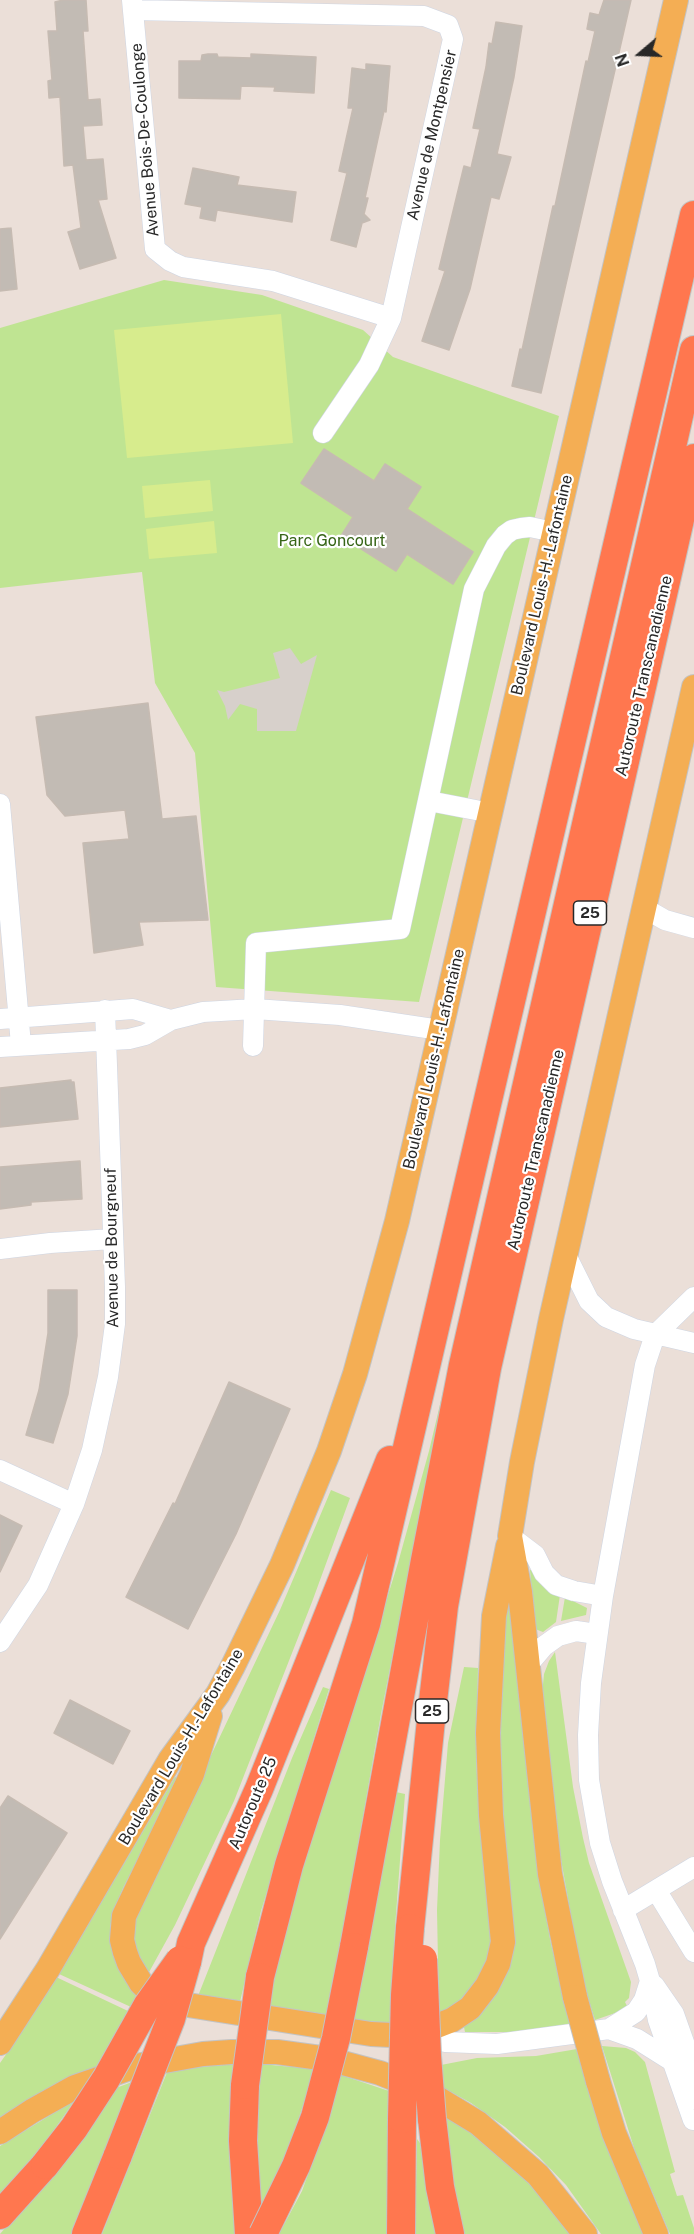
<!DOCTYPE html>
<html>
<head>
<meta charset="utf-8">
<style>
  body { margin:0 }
  #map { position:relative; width:694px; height:2234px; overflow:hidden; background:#ebdfd8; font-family:"Public Sans",sans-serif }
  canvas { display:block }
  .north { position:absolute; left:610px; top:24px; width:60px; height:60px; -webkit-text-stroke:4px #fff; paint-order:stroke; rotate:251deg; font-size:16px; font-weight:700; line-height:24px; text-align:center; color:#282828 }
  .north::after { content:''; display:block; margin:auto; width:21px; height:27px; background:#282828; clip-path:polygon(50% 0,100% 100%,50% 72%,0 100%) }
</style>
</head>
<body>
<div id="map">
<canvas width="694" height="2234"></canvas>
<div class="north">N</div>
</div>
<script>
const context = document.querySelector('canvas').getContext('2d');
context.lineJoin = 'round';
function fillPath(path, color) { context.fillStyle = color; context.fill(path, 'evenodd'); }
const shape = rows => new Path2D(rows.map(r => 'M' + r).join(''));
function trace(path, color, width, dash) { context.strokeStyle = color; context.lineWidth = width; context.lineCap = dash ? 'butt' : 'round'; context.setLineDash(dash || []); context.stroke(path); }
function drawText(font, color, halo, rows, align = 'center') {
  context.font = font + ' "Public Sans",sans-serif'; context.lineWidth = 4.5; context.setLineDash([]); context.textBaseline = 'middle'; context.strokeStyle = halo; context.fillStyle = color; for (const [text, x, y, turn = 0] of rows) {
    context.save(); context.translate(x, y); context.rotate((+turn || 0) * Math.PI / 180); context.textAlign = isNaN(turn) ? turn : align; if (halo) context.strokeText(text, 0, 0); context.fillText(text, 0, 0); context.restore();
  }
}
fillPath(shape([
  [164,280,262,295,363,330,393,357,559,416,419,1002,216,987,195,753,155,683,142,572,0,588,0,328],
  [451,1358,381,1714,328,2015,268,2007,290,1908,398,1563,429,1451],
  [331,1490,350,1498,312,1602,234,1801,175,1925,148,1974,141,1963,133,1939,133,1927,140,1905,280,1610],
  [530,1570,534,1570,560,1595,556,1622,543,1632,535,1629],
  [565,1597,587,1608,586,1615,561,1621],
  [510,1598,539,1879,551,1944,571,2024,515,2032,465,2032,464,2027,489,2001,501,1811,499,1726,505,1615],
  [555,1652,573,1787,583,1838,589,1863,631,1982,629,1998,625,2002,627,2006,618,2012,595,2020,583,1982,560,1854,542,1695,544,1674,549,1661],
  [464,1667,478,1668,476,1754,478,1795,491,1946,486,1962,475,1984,461,2001,439,2015,437,1910,440,1840,448,1743],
  [323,1687,329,1689,261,1911,240,2002,198,1996,292,1758],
  [175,1777,179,1779,124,1886,113,1911,110,1928,111,1943,120,1971,136,1996,131,2007,59,1974],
  [396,1792,405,1794,395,1927,391,2025,354,2020],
  [56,1977,128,2011,96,2067,78,2073,51,2087,0,2118,0,2063,24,2029],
  [602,2046,626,2048,635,2052,645,2062,675,2172,670,2174,677,2196,683,2195,694,2228,694,2234,670,2234,635,2151],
  [577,2049,598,2120,643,2234,601,2234,566,2185,539,2157,505,2127,471,2103,442,2087,441,2065,477,2058,536,2056],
  [233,2064,230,2156,235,2234,102,2234,168,2070],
  [260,2064,315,2069,289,2148,261,2209,257,2150],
  [341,2075,389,2091,387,2234,279,2234,302,2191,331,2111],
  [132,2082,72,2234,0,2234,89,2131,116,2088],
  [75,2100,49,2137,0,2197,0,2146],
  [445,2116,467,2129,518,2171,538,2191,572,2234,463,2234,455,2198],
  [417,2139,420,2143,436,2234,415,2234]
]), '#bfe492');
fillPath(shape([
  [281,314,293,443,127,458,114,330],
  [210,480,213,511,145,518,142,486],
  [214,521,217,553,149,559,146,529]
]), '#d7ec8d');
fillPath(shape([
  [290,648,301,664,317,655,296,731,257,731,257,709,240,704,228,720,225,706,217,690,224,692,280,678,273,653]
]), '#d7d0cb');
const building = shape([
  [63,0,86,0,88,31,83,31,88,100,100,99,102,125,83,126,86,160,103,159,107,199,98,200,116,258,80,269,68,232,81,228,73,165,64,166,60,97,49,98,48,81,52,80,48,31,57,31,55,2,63,0],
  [604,0,631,0,541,393,512,386,520,349,522,350,553,206,555,206,586,61,588,62,595,31,587,29,590,13,599,15,604,0],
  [496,22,522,26,514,77,497,154,511,157,499,199,491,197,470,289,449,350,422,341,445,271,439,269,464,166,471,168,480,129,473,128,486,67,489,43,492,44,496,22],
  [208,54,217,54,218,57,251,58,251,54,316,57,314,93,274,91,275,87,241,86,240,99,179,98,179,61,201,61,202,55,208,54],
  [366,64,390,66,386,112,384,111,365,198,368,198,364,214,370,220,362,223,356,247,331,240,347,173,339,171,353,108,348,108,352,68,366,70,366,64],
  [193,168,239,177,237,185,296,192,292,222,217,210,215,221,200,218,202,207,185,204,193,168],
  [11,228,17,289,0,291,0,229,11,228],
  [324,449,374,481,385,464,421,487,407,509,473,552,453,584,407,554,396,571,341,536,353,517,301,483,324,449],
  [148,703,162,819,196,816,208,920,139,922,143,945,94,953,83,843,129,839,125,810,65,816,47,795,36,717,148,703],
  [71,1080,71,1082,74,1082,78,1119,0,1127,0,1088,71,1080],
  [80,1161,82,1199,31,1202,31,1205,0,1209,0,1167,80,1161],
  [48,1290,77,1290,77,1336,68,1394,53,1443,26,1435,39,1390,48,1333,48,1290],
  [229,1382,290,1409,236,1534,188,1629,126,1597,173,1503,175,1504,229,1382],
  [0,1515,22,1526,0,1572,0,1515],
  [70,1700,130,1731,113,1764,54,1733,70,1700],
  [8,1796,67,1833,0,1939,0,1808,8,1796]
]);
fillPath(building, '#c2bbb4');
trace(building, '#c6bbb2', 1.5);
const minor = shape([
  [132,0,155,249,170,261,183,267,273,281,391,318],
  [133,10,424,16,448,25,453,39,391,318,369,365,323,433],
  [429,801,491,813],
  [0,804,21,1045],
  [644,908,665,920,694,928],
  [0,1019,133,1009,171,1020],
  [253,1046,256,943,400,929,474,589,496,546,505,535,512,530,521,528,530,527,554,532],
  [0,1047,129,1039,145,1035,171,1020,203,1012,255,1009,340,1015,440,1030],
  [0,1249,50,1243,113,1239],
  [566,1255,589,1301,606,1317,634,1329,694,1343],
  [0,1470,74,1504],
  [510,1536,535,1555,544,1573,556,1585,574,1591,603,1596],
  [0,1642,38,1585,74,1504,92,1450,108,1377,115,1324,115,1287,105,1010],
  [527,1666,544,1646,558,1636,576,1631,597,1634],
  [656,1890,694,1952],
  [623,1910,694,1867],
  [654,1985,674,2014,686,2048,690,2063,692,2100],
  [609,2029,637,2039,672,2061],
  [416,2037,445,2042,497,2044,609,2029,636,2012,644,2000,650,1981],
  [693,2120,658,2020,650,1981,645,1964,612,1881,600,1843,589,1780,588,1735,591,1683,603,1596,645,1365,655,1335,694,1297]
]);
const major = shape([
  [210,1716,192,1774,124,1916,122,1940,125,1952,129,1963,141,1983,150,1992,169,2002,371,2034,411,2036,452,2020,470,2008,487,1986,498,1964,503,1942,491,1815,488,1733,494,1616,508,1546],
  [575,1997,550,1874,520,1592,510,1536,522,1462,551,1319,694,687],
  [0,2043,48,1969,170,1760,218,1694,233,1666,282,1565,329,1451,355,1374,397,1221,676,0],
  [598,2081,614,2133,656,2234],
  [0,2132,32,2111,75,2087,136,2066,203,2054,231,2052,277,2052,328,2059,380,2073,410,2085,432,2095,478,2123,538,2175,585,2234]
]);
const highway = shape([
  [410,1928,432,1710,444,1606,487,1368,694,458],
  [354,1947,425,1560,463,1365,694,350],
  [187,1962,191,1943,259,1789,390,1460],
  [260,1977,289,1865,366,1624,694,215],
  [245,2085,243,2141,249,2234],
  [432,2119,440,2187,450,2234],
  [0,2215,45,2165],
  [86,2234,118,2155],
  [401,2234,402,2119]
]);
trace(minor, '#ced5e2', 21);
trace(major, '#c3c3c3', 26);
trace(highway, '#c3c3c3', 30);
trace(minor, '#fff', 20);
trace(major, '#f4ae54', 24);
trace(highway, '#ff774f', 28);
const majorBridge = shape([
  [575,1997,598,2081]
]);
const highwayBridge = shape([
  [423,1959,427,2056,432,2119],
  [245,2085,260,1977],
  [402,2119,405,1995,410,1928],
  [118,2155,171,2019,187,1962],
  [45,2165,74,2128,106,2079,147,2006,180,1960],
  [263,2234,296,2166,315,2117,336,2038,354,1947]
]);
trace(majorBridge, '#c3c3c3', 26, []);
trace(highwayBridge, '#c3c3c3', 30, []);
trace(majorBridge, '#f4ae54', 24);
trace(highwayBridge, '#ff774f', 28);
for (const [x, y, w] of [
  [590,913,33],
  [432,1711,33]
]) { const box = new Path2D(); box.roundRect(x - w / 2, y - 12, w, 24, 4.5); context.fillStyle = '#fff'; context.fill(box); trace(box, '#282828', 1.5); }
drawText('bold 15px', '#282828', null, [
  ["25",590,913],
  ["25",432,1711]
]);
drawText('16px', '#282828', '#fff', [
  ["Avenue de Montpensier",432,135,-77],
  ["Avenue Bois-De-Coulonge",145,140,-95],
  ["Boulevard Louis-H.-Lafontaine",542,585,-77],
  ["Autoroute Transcanadienne",644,676,-77],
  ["Boulevard Louis-H.-Lafontaine",434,1059,-77],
  ["Autoroute Transcanadienne",536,1150,-77],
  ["Avenue de Bourgneuf",112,1248,-91],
  ["Boulevard Louis-H.-Lafontaine",181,1747,-59],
  ["Autoroute 25",253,1803,-67]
]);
drawText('16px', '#376517', '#fff', [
  ["Parc Goncourt",332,541]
]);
</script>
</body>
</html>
